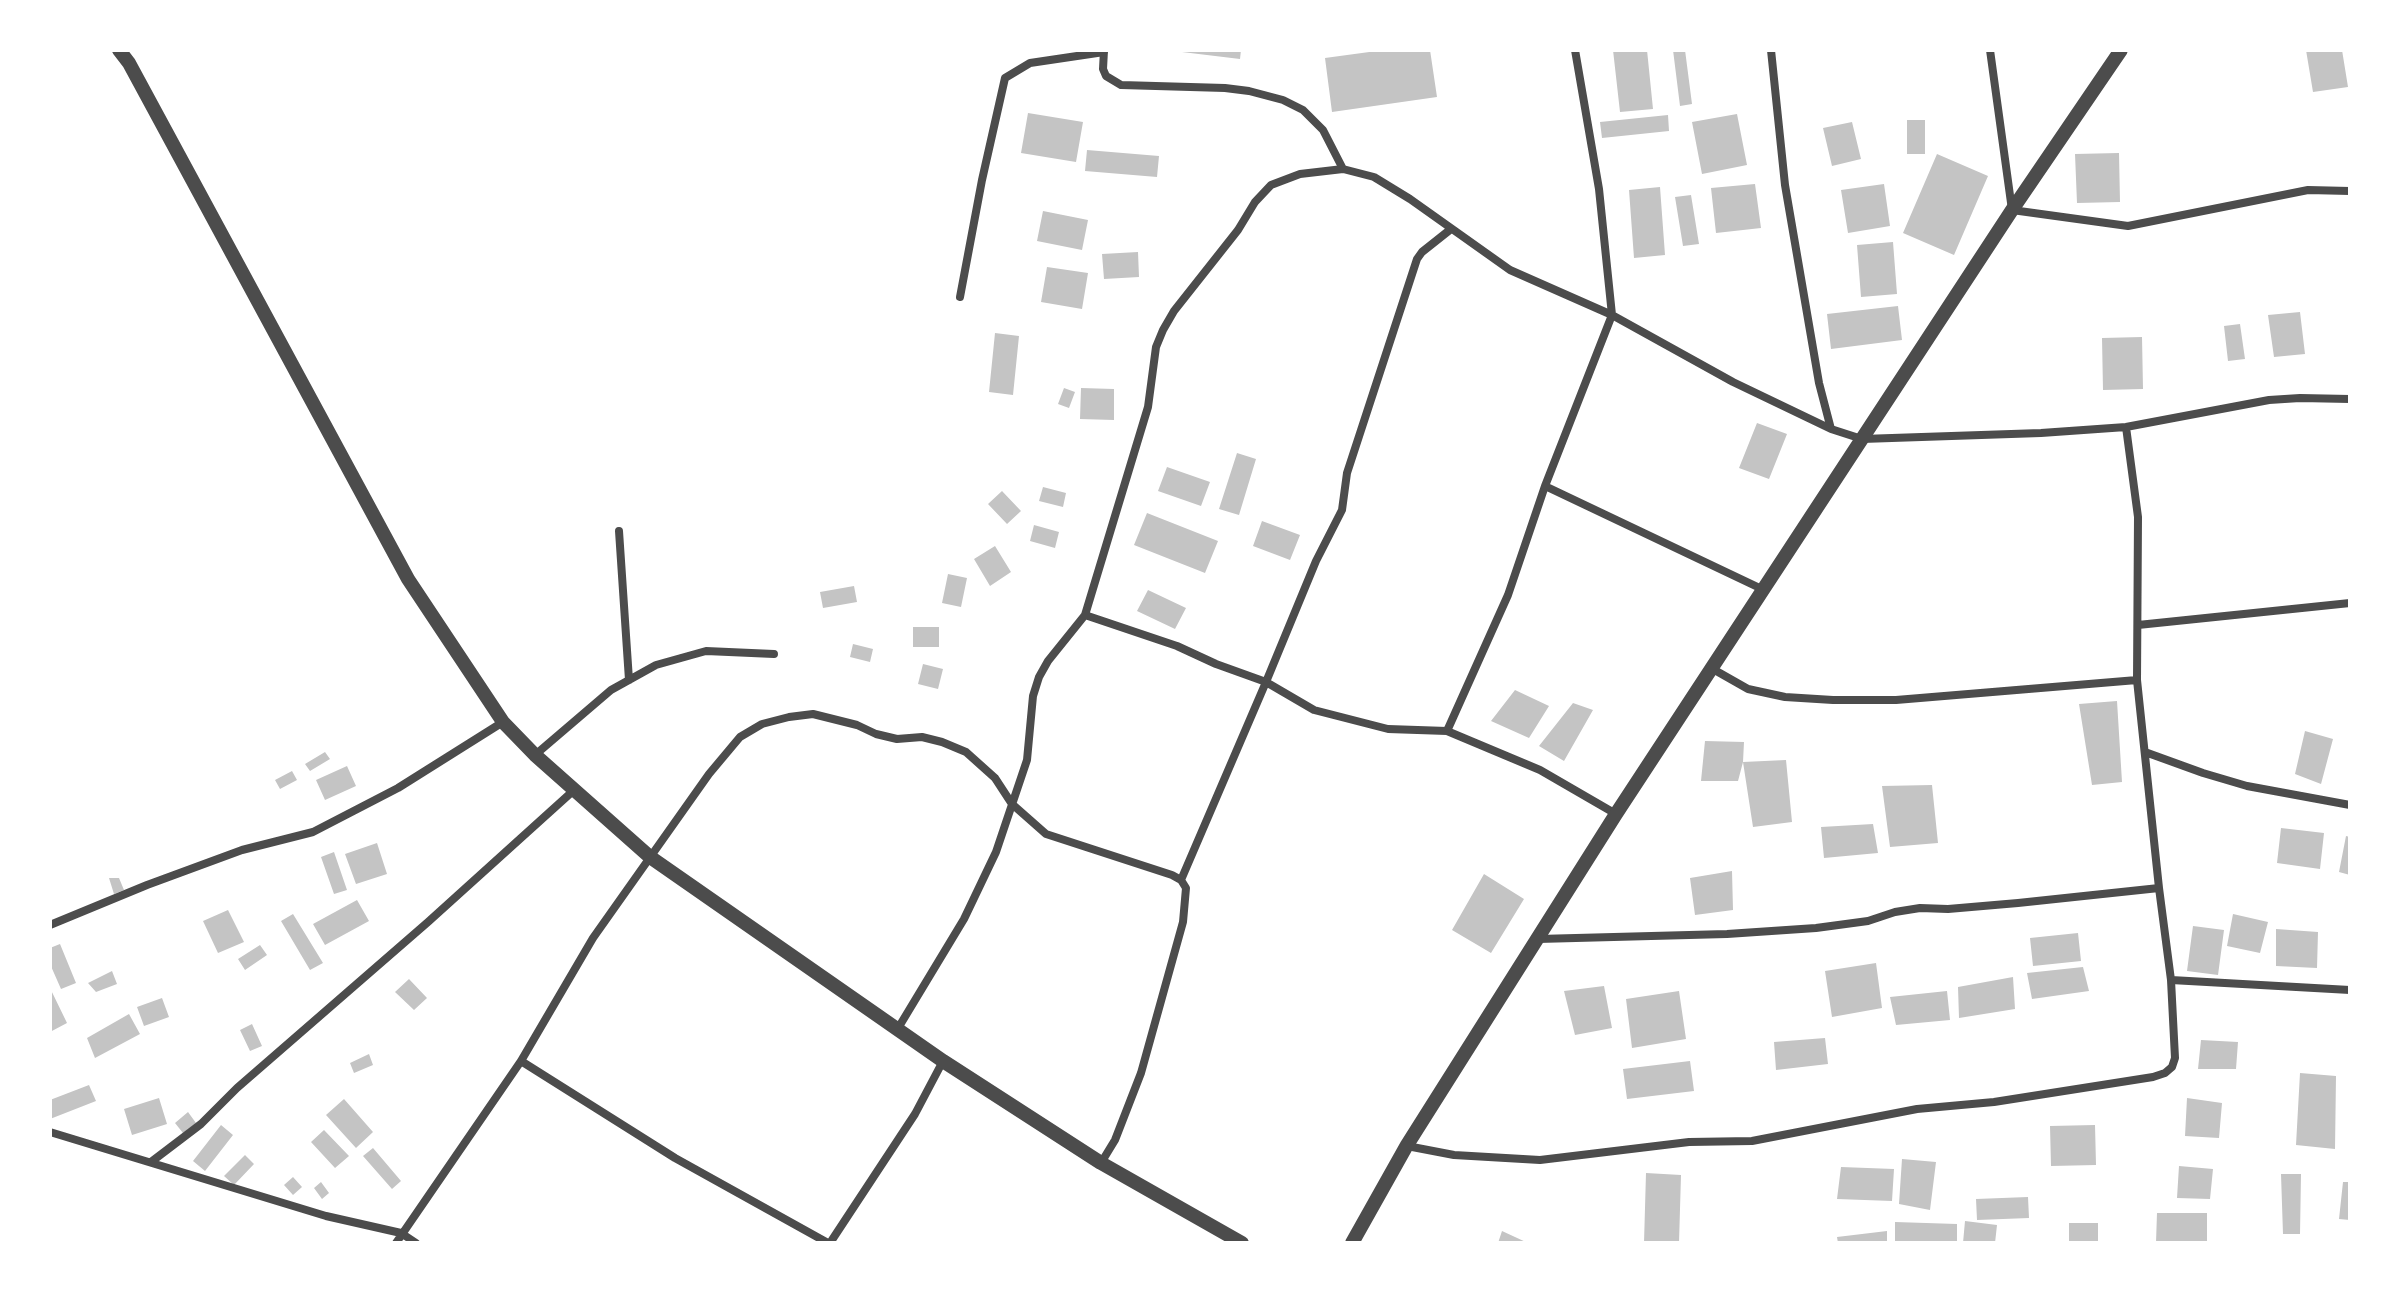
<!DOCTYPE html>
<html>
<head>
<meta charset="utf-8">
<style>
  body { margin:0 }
  #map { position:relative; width:2400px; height:1293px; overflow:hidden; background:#fff; font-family:"IBM Plex Sans",sans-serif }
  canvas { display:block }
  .frame { position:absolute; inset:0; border:52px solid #fff; pointer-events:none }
</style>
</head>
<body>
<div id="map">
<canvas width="2400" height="1293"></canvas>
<div class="frame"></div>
</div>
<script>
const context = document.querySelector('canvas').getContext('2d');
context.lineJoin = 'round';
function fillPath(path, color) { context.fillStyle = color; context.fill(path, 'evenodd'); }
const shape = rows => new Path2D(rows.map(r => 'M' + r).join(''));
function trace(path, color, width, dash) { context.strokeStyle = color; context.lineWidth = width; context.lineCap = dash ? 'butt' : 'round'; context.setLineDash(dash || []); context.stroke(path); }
fillPath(shape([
  [1182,50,1241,50,1240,59,1182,52],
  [1384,50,1430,50,1437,97,1332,112,1325,58],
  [1613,50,1647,50,1653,109,1620,112],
  [1673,50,1685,50,1692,104,1680,106],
  [2306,50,2342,50,2348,87,2313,92],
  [1028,113,1083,122,1076,162,1021,153],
  [1737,114,1747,165,1702,174,1692,122],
  [1668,115,1669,131,1602,138,1600,122],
  [1907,120,1925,120,1925,154,1907,154],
  [1852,122,1861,159,1832,166,1823,128],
  [1087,150,1159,156,1157,177,1085,171],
  [2119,153,2120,202,2077,203,2075,154],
  [1937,154,1988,176,1954,255,1903,233],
  [1755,184,1761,228,1716,233,1711,188],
  [1884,184,1890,226,1848,233,1841,190],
  [1660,187,1665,255,1634,258,1629,190],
  [1691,195,1699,244,1683,246,1675,197],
  [1043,211,1088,220,1082,250,1037,241],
  [1893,242,1897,294,1861,297,1857,245],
  [1138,252,1139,277,1104,279,1102,254],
  [1047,267,1088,273,1082,309,1041,302],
  [1898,306,1902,340,1831,349,1827,314],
  [2300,312,2305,354,2274,357,2268,315],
  [2240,324,2245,359,2228,361,2224,326],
  [995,333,1019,336,1013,395,989,392],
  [2142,337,2143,389,2103,390,2102,338],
  [1064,388,1075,392,1069,408,1058,404],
  [1081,388,1114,389,1114,420,1080,419],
  [1757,423,1787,434,1769,479,1739,468],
  [1237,453,1256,459,1239,515,1219,509],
  [1167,467,1210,482,1201,506,1158,491],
  [1043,487,1066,493,1063,507,1039,501],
  [1002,491,1021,511,1007,524,988,504],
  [1147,513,1218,541,1205,573,1134,545],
  [1262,521,1300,535,1290,560,1253,546],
  [1034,525,1059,532,1055,548,1030,541],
  [995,546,1011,572,990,586,974,559],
  [948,574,967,578,961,607,942,603],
  [854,586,857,602,823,608,820,592],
  [1148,590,1186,608,1175,629,1137,611],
  [913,627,939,627,939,647,913,647],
  [853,644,873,649,870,662,850,657],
  [923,664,943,669,938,689,918,684],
  [1515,690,1549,706,1529,738,1491,721],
  [2117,701,2122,782,2092,785,2079,704],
  [1573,703,1593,710,1564,761,1539,746],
  [2305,731,2333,739,2321,784,2295,774],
  [1705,741,1744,742,1743,762,1786,760,1792,822,1753,827,1743,762,1738,781,1701,781],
  [325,752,330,759,310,771,305,764],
  [347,766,356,786,325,800,316,780],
  [292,771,297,780,280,789,275,780],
  [1932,785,1938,843,1890,847,1882,786],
  [1873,824,1878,853,1824,858,1821,827],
  [2281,828,2324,833,2320,869,2277,863],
  [2346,836,2350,837,2350,875,2339,872],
  [377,843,387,874,356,884,345,854],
  [334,852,347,890,334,894,321,857],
  [1732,871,1733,910,1695,915,1690,878],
  [1484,874,1524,899,1491,953,1452,930],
  [109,878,119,878,124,890,114,894],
  [357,900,369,921,325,945,313,924],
  [228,910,244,942,218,953,203,921],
  [293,914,323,963,310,970,281,921],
  [2233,914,2268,922,2260,953,2227,946],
  [2193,926,2224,930,2218,975,2187,971],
  [2276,929,2318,932,2317,968,2276,966],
  [2078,933,2081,961,2033,966,2030,938],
  [60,944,76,983,61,989,50,964,50,948],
  [260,945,267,955,245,970,238,959],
  [1876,963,1882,1008,1832,1017,1825,971],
  [2083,967,2089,991,2032,999,2027,973],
  [112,971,117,984,96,992,88,983],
  [2013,977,2015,1009,1959,1018,1958,987],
  [409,979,427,998,414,1010,395,992],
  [1604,986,1612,1028,1575,1035,1564,991],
  [50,988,67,1023,50,1032],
  [1679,991,1686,1039,1632,1048,1626,999],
  [1947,991,1950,1020,1896,1025,1890,997],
  [162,998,169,1017,144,1026,137,1007],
  [129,1014,140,1034,95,1058,87,1038],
  [252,1024,262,1046,250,1051,240,1030],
  [1825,1038,1828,1064,1776,1070,1774,1042],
  [2201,1040,2238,1042,2236,1069,2198,1069],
  [369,1054,373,1065,354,1073,350,1063],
  [1690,1061,1694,1091,1627,1099,1623,1069],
  [2300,1073,2336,1076,2335,1149,2296,1145],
  [89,1085,96,1101,50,1119,50,1100],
  [159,1098,167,1124,132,1135,124,1109],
  [2187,1098,2222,1103,2219,1138,2185,1136],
  [344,1099,373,1132,356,1148,326,1115],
  [188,1112,196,1123,183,1133,175,1123],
  [221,1125,233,1135,205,1171,193,1161],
  [2095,1125,2096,1165,2051,1166,2050,1126],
  [324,1130,349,1156,335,1168,311,1142],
  [373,1148,401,1181,392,1189,363,1156],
  [245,1155,254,1164,234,1185,224,1176],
  [1902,1159,1936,1162,1930,1210,1899,1204],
  [2179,1166,2213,1169,2210,1199,2177,1198],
  [1841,1167,1894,1169,1892,1201,1837,1199],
  [1646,1173,1681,1175,1679,1243,1644,1243],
  [2281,1174,2301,1174,2300,1234,2283,1234],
  [293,1177,302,1187,293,1195,284,1185],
  [321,1182,329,1193,322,1199,314,1188],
  [2343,1182,2350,1182,2350,1220,2339,1219],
  [2028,1197,2029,1218,1977,1220,1976,1199],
  [2157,1213,2207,1213,2207,1243,2156,1243],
  [1965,1221,1997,1225,1995,1243,1963,1243],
  [1895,1222,1957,1224,1957,1243,1895,1243],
  [2069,1223,2098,1223,2098,1243,2069,1243],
  [1502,1231,1528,1243,1498,1243],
  [1887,1231,1887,1243,1838,1243,1837,1237]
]), '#c4c4c4');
trace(shape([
  [1104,50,1103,69,1106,76,1121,85,1225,88,1249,91,1283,100,1303,110,1323,130,1343,169],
  [1575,50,1599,189,1612,315,1545,486,1508,595,1447,731,1540,770,1616,814],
  [1771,50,1785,185,1819,383,1831,429,1862,439,2041,433,2126,427,2269,400,2300,398,2350,399],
  [1990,50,2012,210,2128,226,2308,190,2350,191],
  [960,297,982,180,1005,78,1030,63,1104,52],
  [1545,486,1764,590],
  [619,531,629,680],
  [1085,615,1177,646,1216,664,1266,682,1181,880],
  [2138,625,2350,603],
  [1711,668,1748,689,1785,697,1833,700,1896,700,2137,680],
  [1447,731,1388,729,1314,710,1266,682,1316,561,1342,510,1347,473,1417,259,1422,252,1451,229],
  [2145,752,2203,773,2247,786,2350,805],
  [535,755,611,690,656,665,706,651,774,654],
  [50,925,147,885,242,850,313,832,398,788,503,722],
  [1538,939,1727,934,1816,928,1868,921,1895,912,1920,908,1948,909,2018,903,2159,888],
  [2171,980,2350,990],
  [897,1030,964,919,996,852,1027,760,1033,696,1039,677,1048,661,1085,615,1148,407,1156,347,1163,330,1174,311,1238,230,1255,202,1271,185,1300,174,1343,169,1374,177,1410,199,1510,270,1612,315,1733,382,1831,429],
  [521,1061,675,1158,828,1243],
  [50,1132,326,1216,401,1233,416,1243],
  [1407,1146,1454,1155,1540,1160,1689,1142,1752,1141,1917,1109,1994,1102,2153,1077,2165,1073,2172,1067,2175,1058,2171,980,2159,888,2137,680,2138,517,2126,427],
  [151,1162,201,1124,237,1088,428,922,573,791],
  [396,1243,521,1061,593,938,709,774,740,737,762,724,789,717,813,714,857,725,876,734,897,739,922,737,942,742,966,752,995,778,1012,804,1046,834,1172,875,1181,880,1186,888,1183,922,1141,1073,1115,1140,1101,1163],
  [830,1243,915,1114,943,1061]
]), '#4c4c4c', 8);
trace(shape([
  [119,50,129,63,408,579,503,722,535,755,650,857,943,1061,1101,1163,1242,1243],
  [1352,1243,1407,1145,1616,814,2012,210,2121,50]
]), '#4c4c4c', 14);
</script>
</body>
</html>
